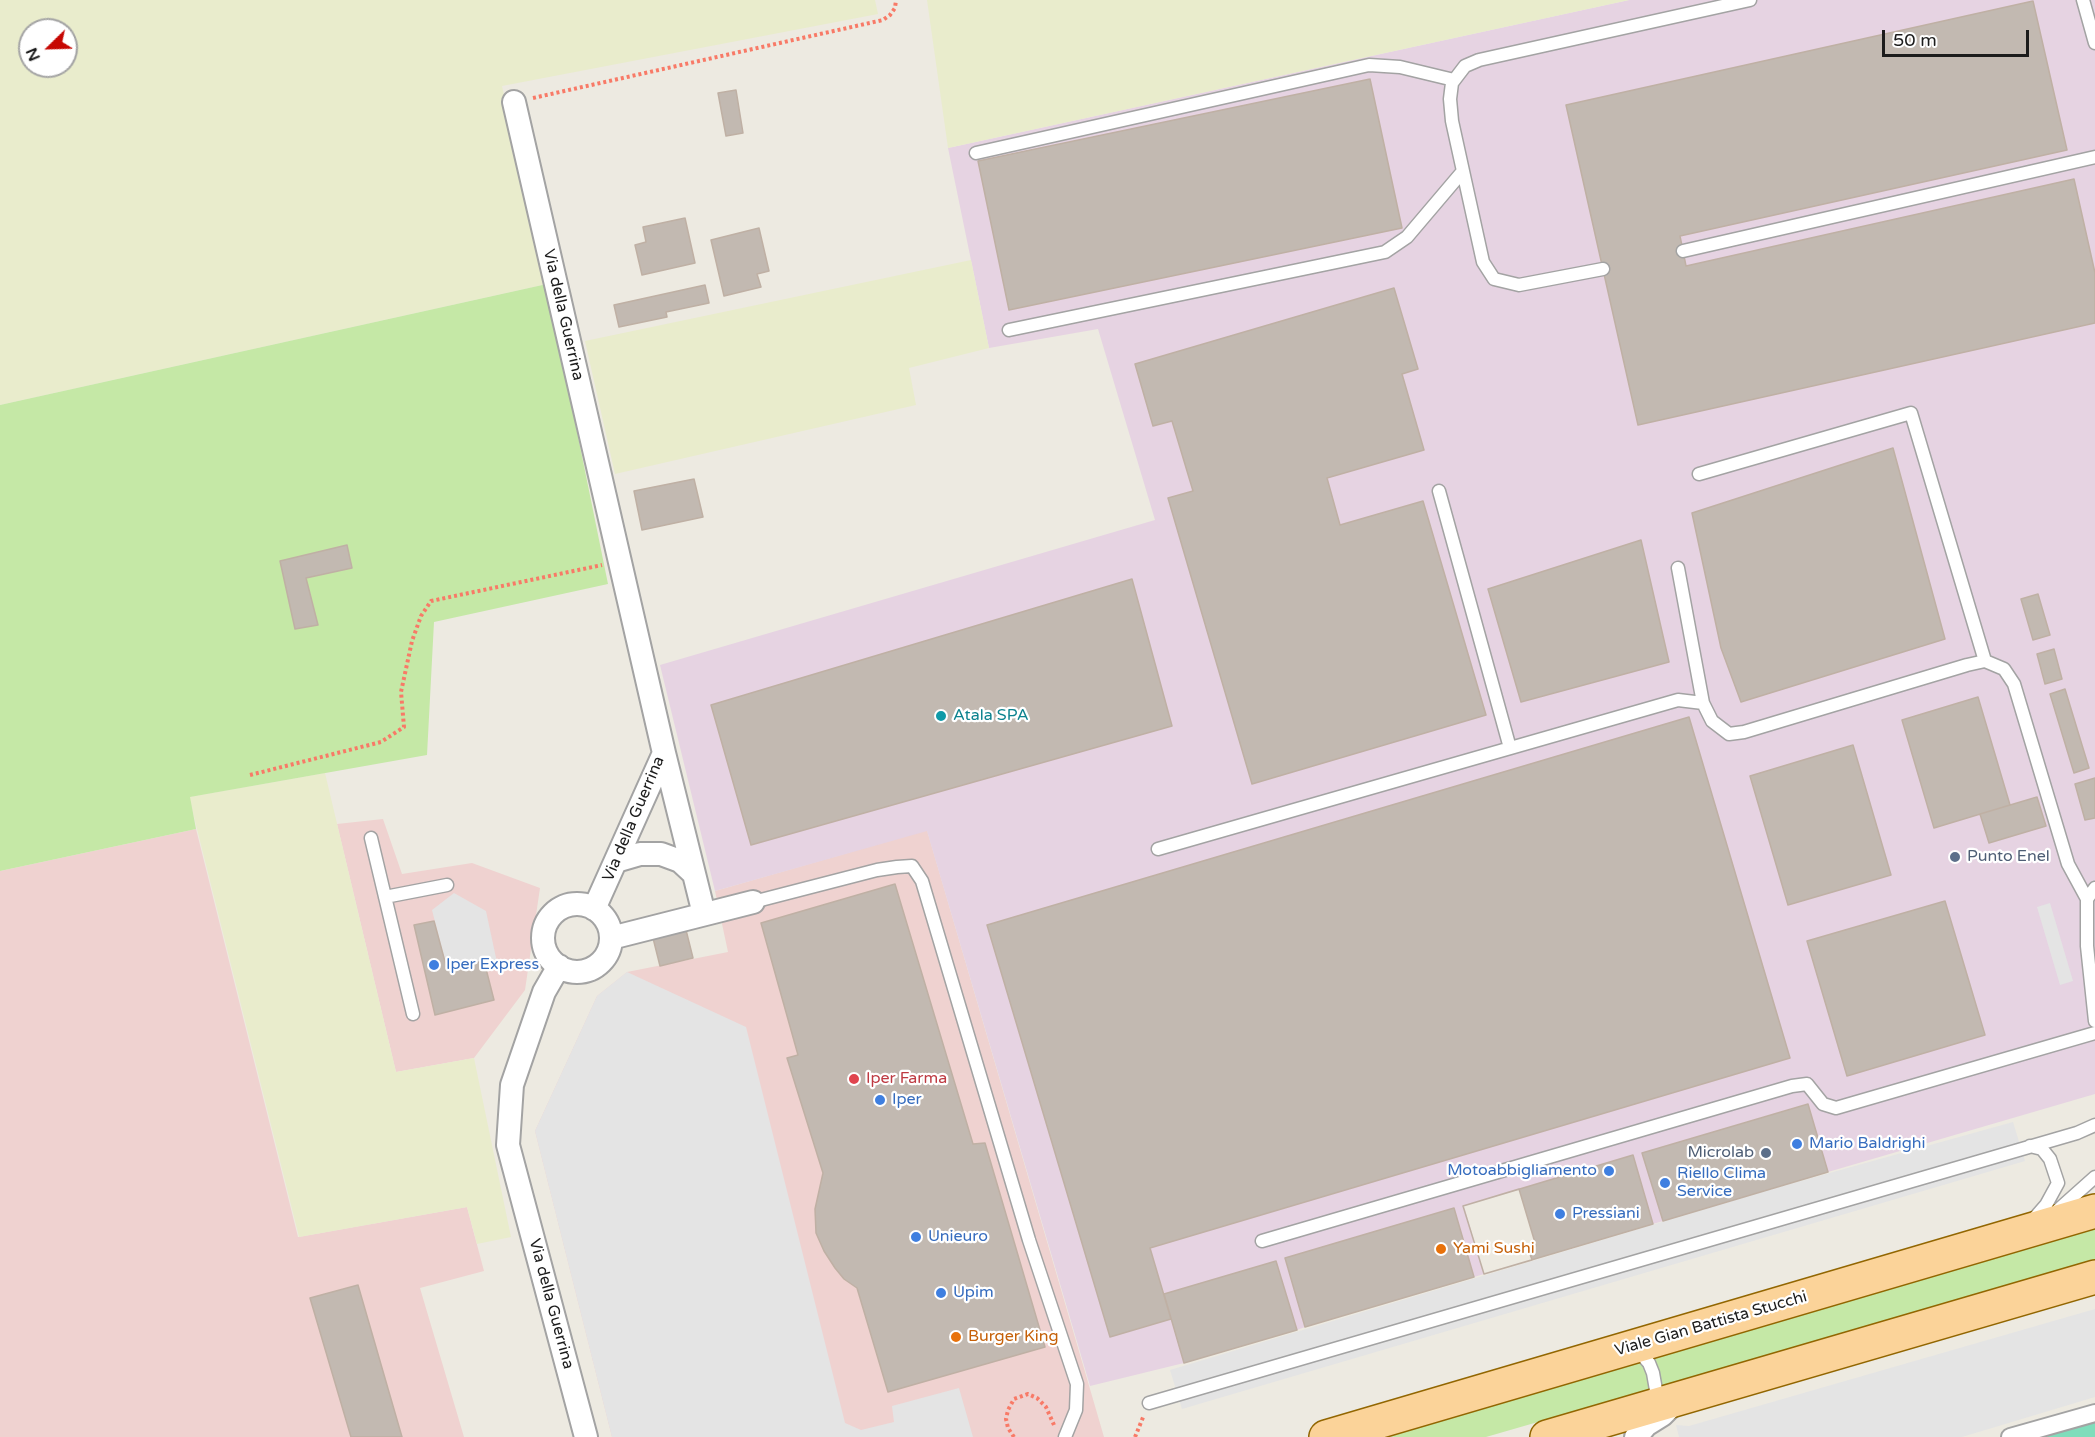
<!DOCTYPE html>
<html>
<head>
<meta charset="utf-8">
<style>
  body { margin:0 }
  #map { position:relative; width:2095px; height:1437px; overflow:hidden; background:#edeae1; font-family:"Varela Round",sans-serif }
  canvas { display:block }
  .north { position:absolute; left:18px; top:18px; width:60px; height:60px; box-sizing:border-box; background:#fff; border:2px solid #a4a4a4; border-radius:50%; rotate:247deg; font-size:16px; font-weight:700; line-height:24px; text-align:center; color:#1c1c1c }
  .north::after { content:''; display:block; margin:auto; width:21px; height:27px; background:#c60702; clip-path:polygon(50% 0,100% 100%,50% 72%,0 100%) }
  .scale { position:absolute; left:1882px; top:30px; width:147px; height:27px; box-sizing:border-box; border:3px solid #1c1c1c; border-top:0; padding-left:8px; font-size:18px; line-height:21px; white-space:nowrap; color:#1c1c1c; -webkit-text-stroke:4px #fff; paint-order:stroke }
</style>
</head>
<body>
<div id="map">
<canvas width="2095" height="1437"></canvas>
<div class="north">N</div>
<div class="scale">50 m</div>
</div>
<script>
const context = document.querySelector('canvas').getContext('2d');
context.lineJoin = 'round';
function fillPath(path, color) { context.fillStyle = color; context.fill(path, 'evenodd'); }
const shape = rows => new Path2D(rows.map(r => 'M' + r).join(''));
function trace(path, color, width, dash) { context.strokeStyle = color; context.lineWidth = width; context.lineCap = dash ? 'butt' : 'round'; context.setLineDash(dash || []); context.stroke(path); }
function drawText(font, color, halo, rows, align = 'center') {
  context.font = font + ' "Varela Round",sans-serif'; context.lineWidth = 4.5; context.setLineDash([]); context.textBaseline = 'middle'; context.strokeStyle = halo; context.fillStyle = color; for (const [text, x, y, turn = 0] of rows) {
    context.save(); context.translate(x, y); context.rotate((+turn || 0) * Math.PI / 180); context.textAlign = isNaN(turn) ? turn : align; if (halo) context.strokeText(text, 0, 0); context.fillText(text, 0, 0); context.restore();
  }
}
fillPath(shape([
  [383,819,402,874,472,863,540,888,525,990,474,1058,396,1072,337,824],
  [196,829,298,1237,467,1207,484,1271,420,1288,464,1437,0,1437,0,871],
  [927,830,1104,1437,612,1437,535,1131,597,996,627,972,728,952,715,891]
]), '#efd2d0');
fillPath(shape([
  [1629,0,2095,0,2095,1094,1828,1172,1807,1104,1642,1153,1663,1221,1653,1224,1632,1156,1464,1206,1484,1274,1474,1277,1454,1208,1285,1258,1305,1327,1297,1330,1276,1261,1164,1294,1184,1363,1090,1386,927,831,715,891,660,665,1155,520,1098,329,989,348,948,148]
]), '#e6d3e2');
fillPath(shape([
  [0,0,875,0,878,14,502,86,547,284,0,405],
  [30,30,66,30,66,66,30,66],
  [927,0,1629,0,948,148],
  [971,260,989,348,909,368,916,405,615,474,585,341],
  [325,773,396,1072,474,1058,511,1237,477,1244,467,1207,299,1237,189,797]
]), '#e9eccc');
fillPath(shape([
  [547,284,608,584,434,622,427,755,190,797,196,829,0,871,0,405],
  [2095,1224,2095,1261,1486,1437,1388,1437]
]), '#c5e8a6');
fillPath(shape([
  [2095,1422,2095,1437,2045,1437,2070,1429]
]), '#7fddbb');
fillPath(shape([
  [454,893,486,911,498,967,487,972,483,961,447,969,432,910],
  [2050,903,2073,981,2060,985,2037,907],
  [627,972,746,1027,845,1423,861,1430,894,1422,892,1406,959,1388,973,1437,612,1437,535,1131,597,996],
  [2013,1122,2025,1161,1182,1409,1170,1370,1765,1191],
  [2095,1309,2095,1397,1962,1437,1679,1437,1676,1425,1689,1426]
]), '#e4e4e4');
const building = shape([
  [2033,1,2067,150,1680,236,1686,266,2074,179,2095,273,2095,323,1638,425,1566,105,2033,1],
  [1370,79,1402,228,1009,310,978,161,1370,79],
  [736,90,743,133,726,136,718,93,736,90],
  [685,218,695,263,642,275,635,245,646,242,643,227,685,218],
  [759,228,769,271,757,274,761,287,724,296,711,240,759,228],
  [705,285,709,303,666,312,667,317,619,327,614,305,705,285],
  [1394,288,1418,369,1402,374,1424,450,1327,478,1340,525,1423,501,1486,715,1252,784,1168,498,1193,491,1172,421,1153,426,1135,364,1394,288],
  [1893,448,1945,639,1741,702,1721,648,1692,513,1893,448],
  [694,479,703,517,642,530,634,491,694,479],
  [1641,540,1669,662,1521,702,1488,589,1641,540],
  [347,545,352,568,306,578,318,625,295,629,280,561,347,545],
  [1132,579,1172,726,751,845,711,705,1132,579],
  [2038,594,2050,635,2033,640,2021,599,2038,594],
  [2054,649,2062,679,2045,684,2037,654,2054,649],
  [2065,689,2089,768,2074,773,2050,694,2065,689],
  [1978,697,2010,805,1934,828,1902,720,1978,697],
  [1689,717,1790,1058,1150,1248,1171,1319,1110,1337,987,925,1689,717],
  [1853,745,1891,875,1788,905,1750,776,1853,745],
  [2095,778,2095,818,2085,820,2075,784,2095,778],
  [2037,797,2046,826,1989,843,1980,814,2037,797],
  [895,884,973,1144,985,1143,1045,1347,888,1392,857,1288,844,1279,835,1268,824,1251,816,1233,815,1209,823,1173,787,1058,798,1055,761,923,895,884],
  [1945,901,1985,1035,1847,1076,1807,941,1945,901],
  [434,921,447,969,484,961,494,1000,435,1015,414,925,434,921],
  [686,930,693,958,660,966,653,938,686,930],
  [1808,1104,1828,1172,1663,1221,1642,1153,1808,1104],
  [1633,1155,1653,1224,1484,1274,1463,1206,1633,1155],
  [1519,1189,1536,1246,1528,1248,1532,1260,1484,1274,1463,1206,1519,1189],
  [1454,1208,1474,1277,1305,1327,1285,1258,1454,1208],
  [1276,1261,1297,1330,1184,1363,1164,1294,1276,1261],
  [358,1285,402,1437,351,1437,310,1298,358,1285]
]);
fillPath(building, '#c2b9b1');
trace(building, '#bfb0a4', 1.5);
const service = shape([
  [2083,0,2095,43],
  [976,153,1369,65,1400,67,1454,80],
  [1683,251,2095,157],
  [1603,269,1519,285,1494,279,1483,262,1452,121,1450,99,1452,83,1465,66,1479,60,1750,0],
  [1009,330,1385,252,1407,237,1463,171],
  [1699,474,1911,413,1985,661],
  [1439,491,1510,748],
  [1678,568,1703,703],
  [371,838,413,1014],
  [1158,849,1678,700,1703,703,1712,721,1729,734,1744,732,1967,665,1985,661,2004,669,2014,684,2068,864,2087,899],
  [2095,888,2087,899,2087,946,2095,1021],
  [385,897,447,885],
  [753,902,877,870,897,867,912,866,922,881,1029,1240,1077,1384,1076,1410,1065,1437],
  [2030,1146,2042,1149,2050,1159,2058,1183,2046,1205,2032,1221],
  [2058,1210,2095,1177],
  [1262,1241,1792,1086,1807,1084,1823,1104,1836,1108,2095,1033],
  [1636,1348,1649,1363,1653,1373,1656,1390,1652,1402],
  [1149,1403,2077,1133,2095,1125]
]);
const pedestrian = shape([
  [2010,1437,2095,1413]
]);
const minor = shape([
  [514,102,664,753,704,914],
  [616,861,640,854,661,854,680,861,694,874],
  '543 938a34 34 0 1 1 68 0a34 34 0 1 1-68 0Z',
  [594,909,664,753],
  [611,938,753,902],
  [559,966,544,992,512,1085,508,1145,586,1437],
  [1636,1437,1646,1425,1662,1415,1670,1407]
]);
const primary = shape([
  [1326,1437,2095,1211],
  [1547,1437,2095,1277]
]);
trace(service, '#a3a3a3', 15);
trace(pedestrian, '#a3a3a3', 20);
trace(minor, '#a3a3a3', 26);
trace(primary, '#926601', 36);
trace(shape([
  [533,98,883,20,890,15,895,8,896,0],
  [250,775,381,742,404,727,401,692,412,641,421,616,431,601,602,565],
  [1014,1437,1008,1428,1006,1419,1008,1410,1014,1399,1028,1394,1037,1398,1046,1407,1054,1425],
  [1135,1437,1144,1415]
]), '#f87a67', 4, [3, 3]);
trace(service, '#fff', 12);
trace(pedestrian, '#fff', 16);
trace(minor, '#fff', 22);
trace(primary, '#fbd399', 33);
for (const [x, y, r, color] of [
  [941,716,6,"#0f9aa8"],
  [1955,857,6,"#5c6f8a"],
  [434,965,6,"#3f7fe0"],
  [854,1079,6,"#e0444e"],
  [880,1100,6,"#3f7fe0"],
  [1797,1144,6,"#3f7fe0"],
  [1766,1153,6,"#5c6f8a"],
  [1609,1171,6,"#3f7fe0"],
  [1665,1183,6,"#3f7fe0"],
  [1560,1214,6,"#3f7fe0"],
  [916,1237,6,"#3f7fe0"],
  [1441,1249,6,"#e8710a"],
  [941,1293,6,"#3f7fe0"],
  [956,1337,6,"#e8710a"]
]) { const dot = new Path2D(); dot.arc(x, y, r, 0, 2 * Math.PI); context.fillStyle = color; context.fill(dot); trace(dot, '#fff', 2); }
drawText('16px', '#1c1c1c', '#fff', [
  ["Via della Guerrina",563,315,77],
  ["Via della Guerrina",634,819,-67],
  ["Via della Guerrina",551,1304,75],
  ["Viale Gian Battista Stucchi",1711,1324,-16]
]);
drawText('16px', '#0d838f', '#fff', [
  ["Atala SPA",953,716]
], 'left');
drawText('16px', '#4e5e75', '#fff', [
  ["Punto Enel",1967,857],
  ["Microlab",1754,1153,"right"]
], 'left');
drawText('16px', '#366cbe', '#fff', [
  ["Iper Express",446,965],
  ["Iper",892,1100],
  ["Mario Baldrighi",1809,1144],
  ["Motoabbigliamento",1597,1171,"right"],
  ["Riello Clima",1677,1174],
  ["Service",1677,1192],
  ["Pressiani",1572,1214],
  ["Unieuro",928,1237],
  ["Upim",953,1293]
], 'left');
drawText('16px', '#be3a42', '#fff', [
  ["Iper Farma",866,1079]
], 'left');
drawText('16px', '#c56008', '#fff', [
  ["Yami Sushi",1453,1249],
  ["Burger King",968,1337]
], 'left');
</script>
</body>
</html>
